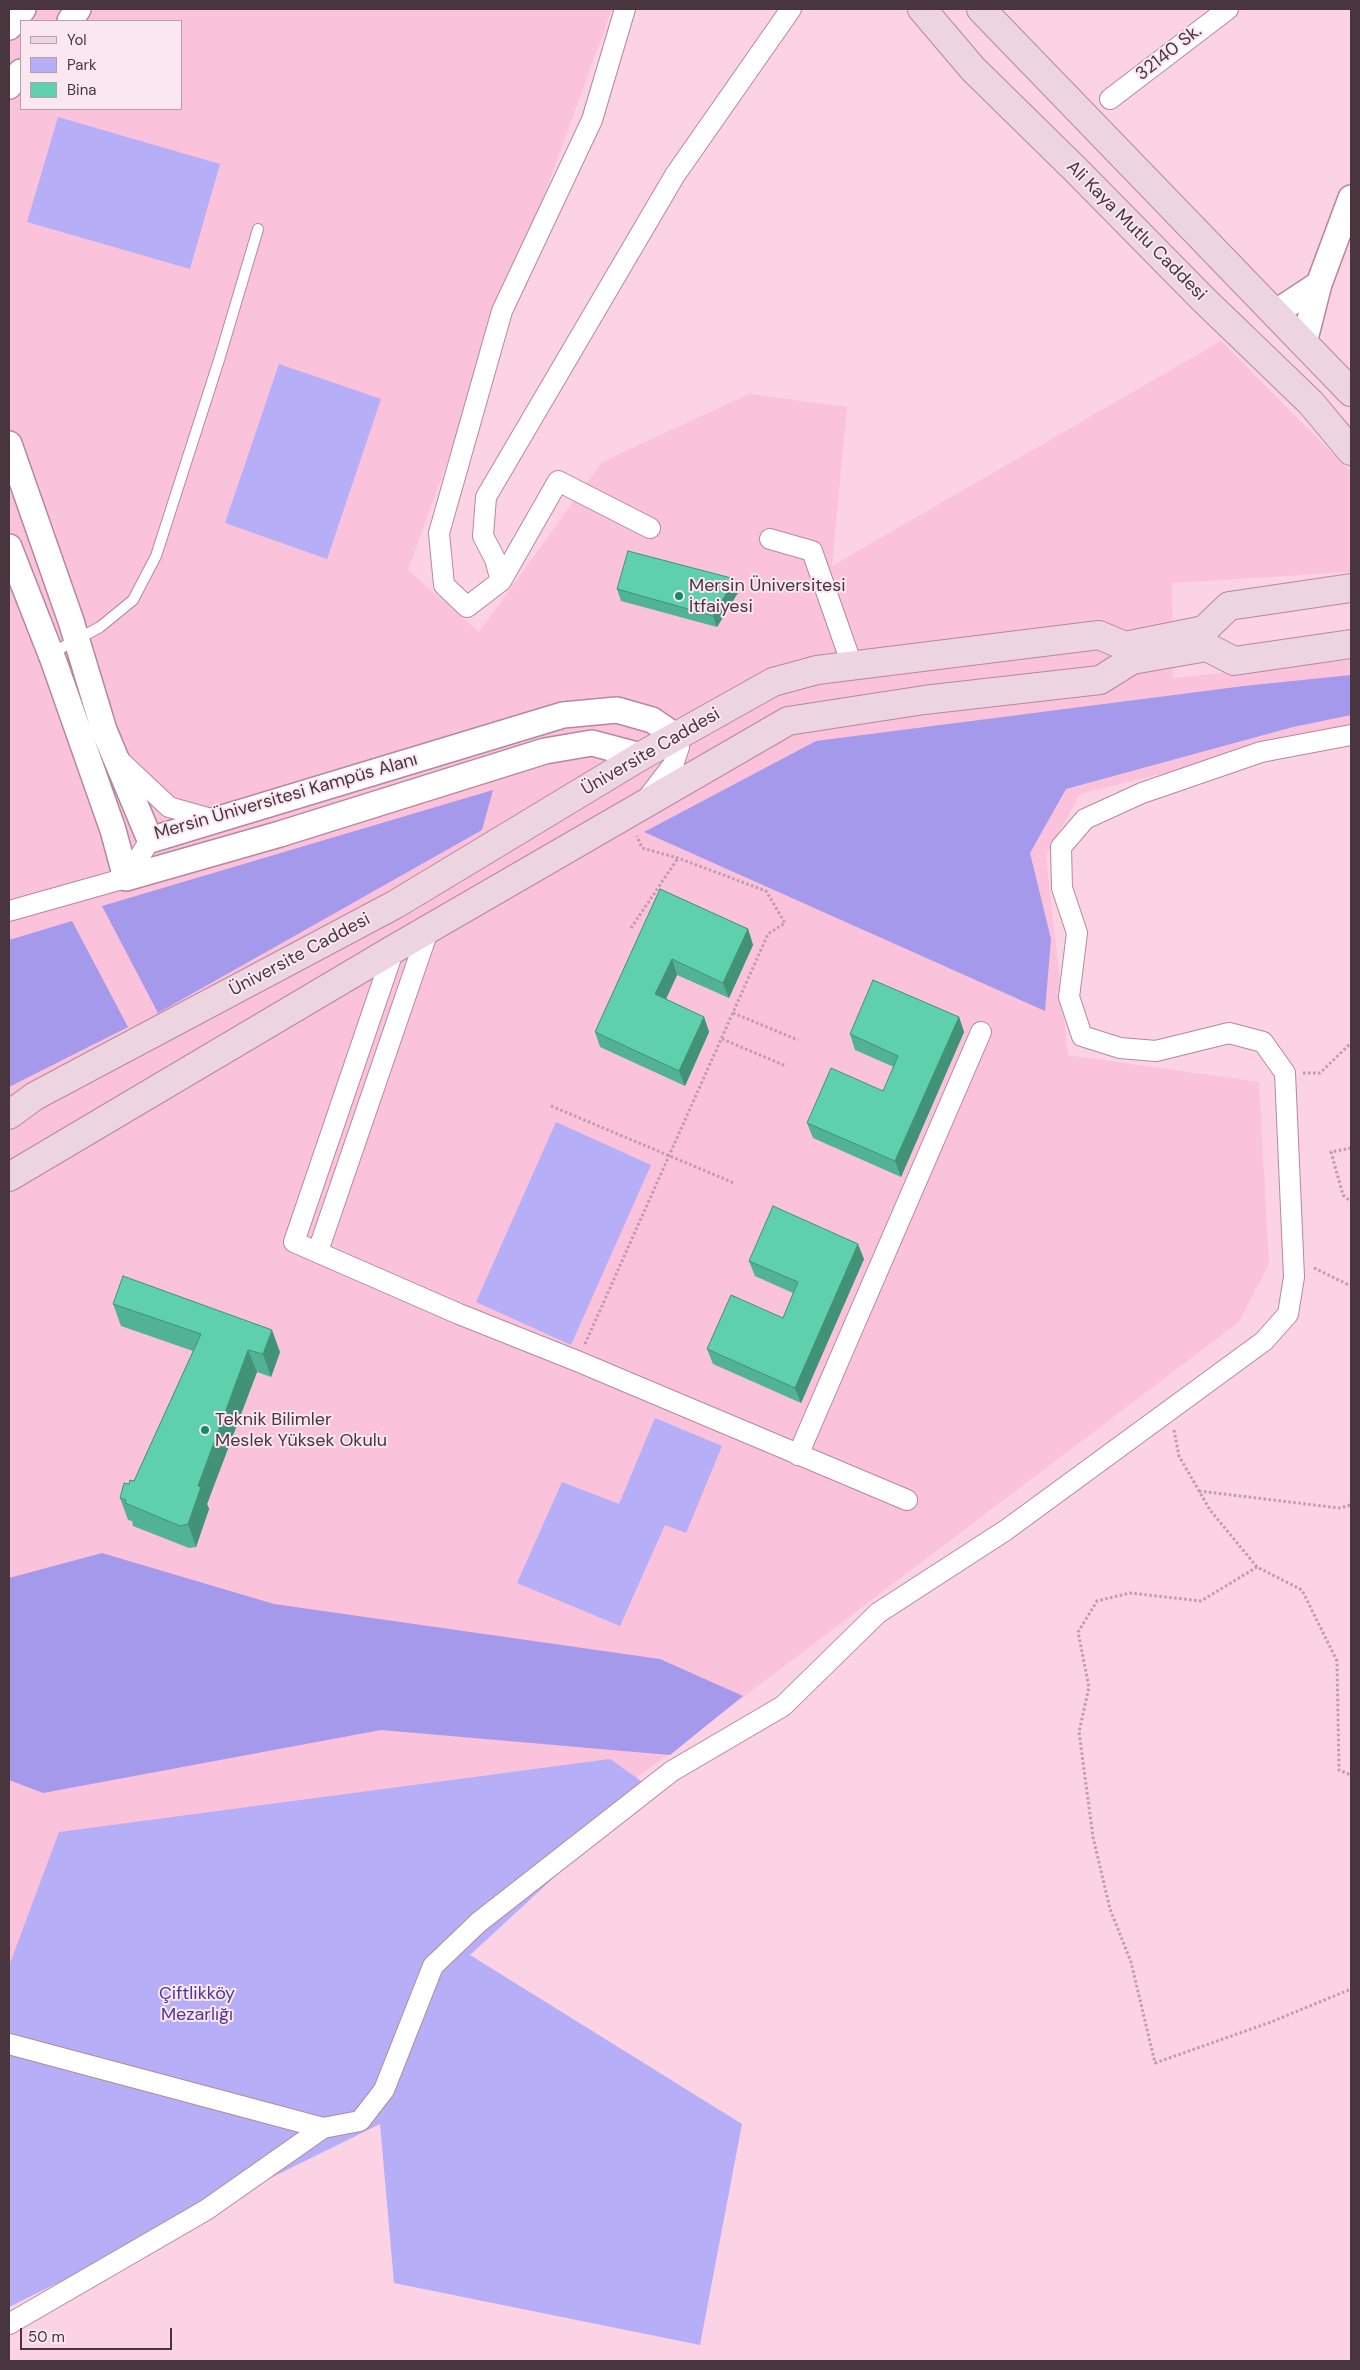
<!DOCTYPE html>
<html>
<head>
<meta charset="utf-8">
<style>
  body { margin:0 }
  #map { position:relative; width:1360px; height:2370px; overflow:hidden; background:#fbd3e5; font-family:"DM Sans",sans-serif }
  canvas { display:block }
  .frame { position:absolute; inset:0; border:10px solid #49353e; pointer-events:none }
  .legend { position:absolute; left:20px; top:20px; width:162px; height:90px; box-sizing:border-box; background:#fbe7f0; border:1px solid #b4a0a9; margin:0; padding:6px 9px; list-style:none; font-size:15px; color:#49353e }
  .legend li { display:flex; align-items:center; gap:10px; height:25px }
  .legend b { width:25px; border:1px solid #b4a0a9 }
  .scale { position:absolute; left:20px; top:2328px; width:152px; height:22px; box-sizing:border-box; border:2px solid #49353e; border-top:0; padding-left:6px; font-size:15px; line-height:18px; white-space:nowrap; color:#49353e; -webkit-text-stroke:4px #fbe7f0; paint-order:stroke }
</style>
</head>
<body>
<div id="map">
<canvas width="1360" height="2370"></canvas>
<div class="frame"></div>
<ul class="legend">
<li><b style="height:6px;background:#ecd4e0"></b>Yol</li>
<li><b style="height:14px;background:#b6aef6"></b>Park</li>
<li><b style="height:14px;background:#5ed0ab"></b>Bina</li>
</ul>
<div class="scale">50 m</div>
</div>
<script>
const context = document.querySelector('canvas').getContext('2d');
context.lineJoin = 'round';
function fillPath(path, color) { context.fillStyle = color; context.fill(path, 'evenodd'); }
const shape = rows => new Path2D(rows.map(r => 'M' + r).join(''));
function trace(path, color, width, dash) { context.strokeStyle = color; context.lineWidth = width; context.lineCap = dash ? 'butt' : 'round'; context.setLineDash(dash || []); context.stroke(path); }
function drawText(font, color, halo, rows, align = 'center') {
  context.font = font + ' "DM Sans",sans-serif'; context.lineWidth = 4; context.setLineDash([]); context.textBaseline = 'middle'; context.strokeStyle = halo; context.fillStyle = color; for (const [text, x, y, turn = 0] of rows) {
    context.save(); context.translate(x, y); context.rotate((+turn || 0) * Math.PI / 180); context.textAlign = isNaN(turn) ? turn : align; if (halo) context.strokeText(text, 0, 0); context.fillText(text, 0, 0); context.restore();
  }
}
fillPath(shape([
  [9,9,612,9,408,570,479,632,602,462,749,394,847,407,832,566,1221,341,1351,472,1351,572,1172,583,1173,678,1351,660,1351,727,1080,794,1046,856,1068,1055,1259,1082,1269,1264,1239,1322,421,1941,9,2003],
  [21,21,181,21,181,109,21,109]
]), '#fbc2dc');
fillPath(shape([
  [58,117,220,164,190,269,27,222],
  [279,364,381,399,327,559,225,523],
  [556,1122,651,1165,571,1345,476,1302],
  [655,1418,722,1446,686,1533,665,1525,620,1626,517,1583,562,1482,619,1504],
  [610,1759,651,1788,470,1955,742,2124,700,2345,394,2283,380,2124,9,2307,9,1966,59,1832]
]), '#b6aef6');
fillPath(shape([
  [1351,675,1351,715,1293,727,1066,789,1030,853,1051,939,1045,1011,644,832,816,741,1244,686],
  [493,790,482,830,158,1013,102,906],
  [72,921,128,1027,9,1087,9,940],
  [102,1553,274,1604,660,1659,743,1696,670,1755,381,1730,43,1793,9,1780,9,1578]
]), '#a499eb');
const service = shape([
  [50,654,100,627,133,600,156,556,219,360,258,229]
]);
const minor = shape([
  [625,9,592,120,502,311,439,533,444,585,467,607,501,581,558,481,650,528],
  [1110,99,1228,9],
  [770,539,812,551,852,665],
  [501,581,495,559,483,536,486,497,675,175,791,9],
  [118,759,169,807,215,820],
  [649,796,673,765,679,747,677,737],
  [9,911,126,878,150,840],
  [394,949,294,1242,459,1314,577,1361,907,1500],
  [318,1251,428,931],
  [798,1455,981,1032],
  [9,2044,323,2128,360,2121,384,2090,433,1966,479,1922,672,1771,783,1706,878,1613,1006,1530,1264,1341,1288,1314,1294,1277,1285,1073,1263,1042,1229,1033,1156,1051,1120,1048,1082,1036,1069,997,1077,933,1062,888,1061,847,1085,819,1142,793,1261,752,1351,735],
  [9,2324,206,2210,323,2128]
]);
const tertiary = shape([
  [70,21,78,9],
  [9,27,23,9],
  [9,86,21,72],
  [1275,313,1319,284],
  [1304,343,1319,284,1351,198],
  [9,444,71,621,104,730,150,840,563,715,617,710,652,720,677,737],
  [9,547,54,662,113,830,126,878,280,834,545,751,592,743,641,756]
]);
const secondary = shape([
  [922,9,973,69,1077,171,1203,299,1311,403,1351,451],
  [981,9,1351,392],
  [9,1115,35,1096,396,904,641,756,773,682,817,670,1099,635,1125,646,1204,630,1229,606,1351,588],
  [9,1177,394,949,788,721,924,700,1100,680,1132,660,1207,647,1234,661,1351,644]
]);
trace(service, '#b6889d', 12);
trace(minor, '#b6889d', 22);
trace(tertiary, '#b6889d', 28);
trace(secondary, '#b6889d', 30);
trace(shape([
  [631,928,678,858],
  [733,1013,798,1040],
  [722,1039,786,1066],
  [1303,1073,1320,1073,1351,1043],
  [551,1106,734,1183],
  [1351,1148,1331,1152,1343,1195,1351,1202],
  [1314,1268,1351,1286],
  [585,1344,768,934,785,923,766,891,678,858,642,848,637,836],
  [1174,1430,1179,1456,1210,1510,1257,1567,1302,1590,1337,1661,1339,1770,1351,1775],
  [1199,1491,1339,1508,1351,1505],
  [1257,1567,1201,1601,1130,1593,1097,1601,1078,1632,1089,1687,1079,1732,1093,1837,1110,1909,1131,1962,1155,2063,1271,2022,1351,1989]
]), '#be9dab', 3, [2.5, 2.5]);
trace(service, '#fff', 10);
trace(minor, '#fff', 20);
trace(tertiary, '#fff', 25);
trace(secondary, '#ecd4e0', 28);
fillPath(shape([
  [617,589,739,591,717,627,621,601],
  [660,889,748,929,753,945,729,998,677,975,666,999,704,1017,709,1032,685,1086,600,1047,595,1032],
  [959,1017,964,1032,901,1177,813,1138,807,1123,883,1091,894,1067,855,1050,850,1034],
  [864,1259,801,1403,713,1364,707,1349,783,1318,793,1293,755,1276,749,1261],
  [113,1304,280,1352,271,1377,257,1372,207,1504,209,1509,196,1547,189,1548,133,1526,132,1521,128,1520,120,1498,129,1484,134,1481,193,1351,121,1326]
]), '#51b393');
fillPath(shape([
  [735,579,739,591,717,627,713,616],
  [748,929,753,945,729,998,723,983],
  [672,959,677,975,661,1010,655,994],
  [704,1017,709,1032,685,1086,679,1071],
  [959,1017,964,1032,901,1177,895,1161],
  [858,1244,864,1259,801,1403,795,1388],
  [272,1330,280,1352,271,1377,263,1354],
  [248,1350,257,1372,207,1504,209,1509,196,1547,188,1524,198,1486]
]), '#429278');
const building = shape([
  [628,551,735,579,713,616,617,589,628,551],
  [660,889,748,929,723,983,672,959,655,994,704,1017,679,1071,595,1032,660,889],
  [873,980,959,1017,895,1161,807,1123,831,1068,883,1091,898,1056,850,1034,873,980],
  [773,1206,858,1244,795,1388,707,1349,731,1295,783,1318,798,1282,749,1261,773,1206],
  [123,1276,272,1330,263,1354,248,1350,198,1486,201,1487,188,1524,180,1526,125,1503,126,1500,120,1498,124,1483,129,1484,130,1480,134,1481,201,1334,113,1304,123,1276]
]);
fillPath(building, '#5ed0ab');
trace(building, '#429278', 1);
for (const [x, y, r, color] of [
  [679,596,5,"#168b6c"],
  [205,1430,5,"#168b6c"]
]) { const dot = new Path2D(); dot.arc(x, y, r, 0, 2 * Math.PI); context.fillStyle = color; context.fill(dot); trace(dot, '#fbe7f0', 2); }
drawText('18px', '#49353e', '#fbe7f0', [
  ["32140 Sk.",1169,53,-38],
  ["Ali Kaya Mutlu Caddesi",1136,231,45],
  ["Üniversite Caddesi",651,752,-30],
  ["Mersin Üniversitesi Kampüs Alanı",286,797,-16],
  ["Üniversite Caddesi",300,955,-28]
]);
drawText('18px', '#49353e', '#fbe7f0', [
  ["Mersin Üniversitesi",689,586],
  ["İtfaiyesi",689,607],
  ["Teknik Bilimler",215,1420],
  ["Meslek Yüksek Okulu",215,1441]
], 'left');
drawText('18px', '#4e3896', '#fbe7f0', [
  ["Çiftlikköy",197,1994],
  ["Mezarlığı",197,2015]
]);
</script>
</body>
</html>
